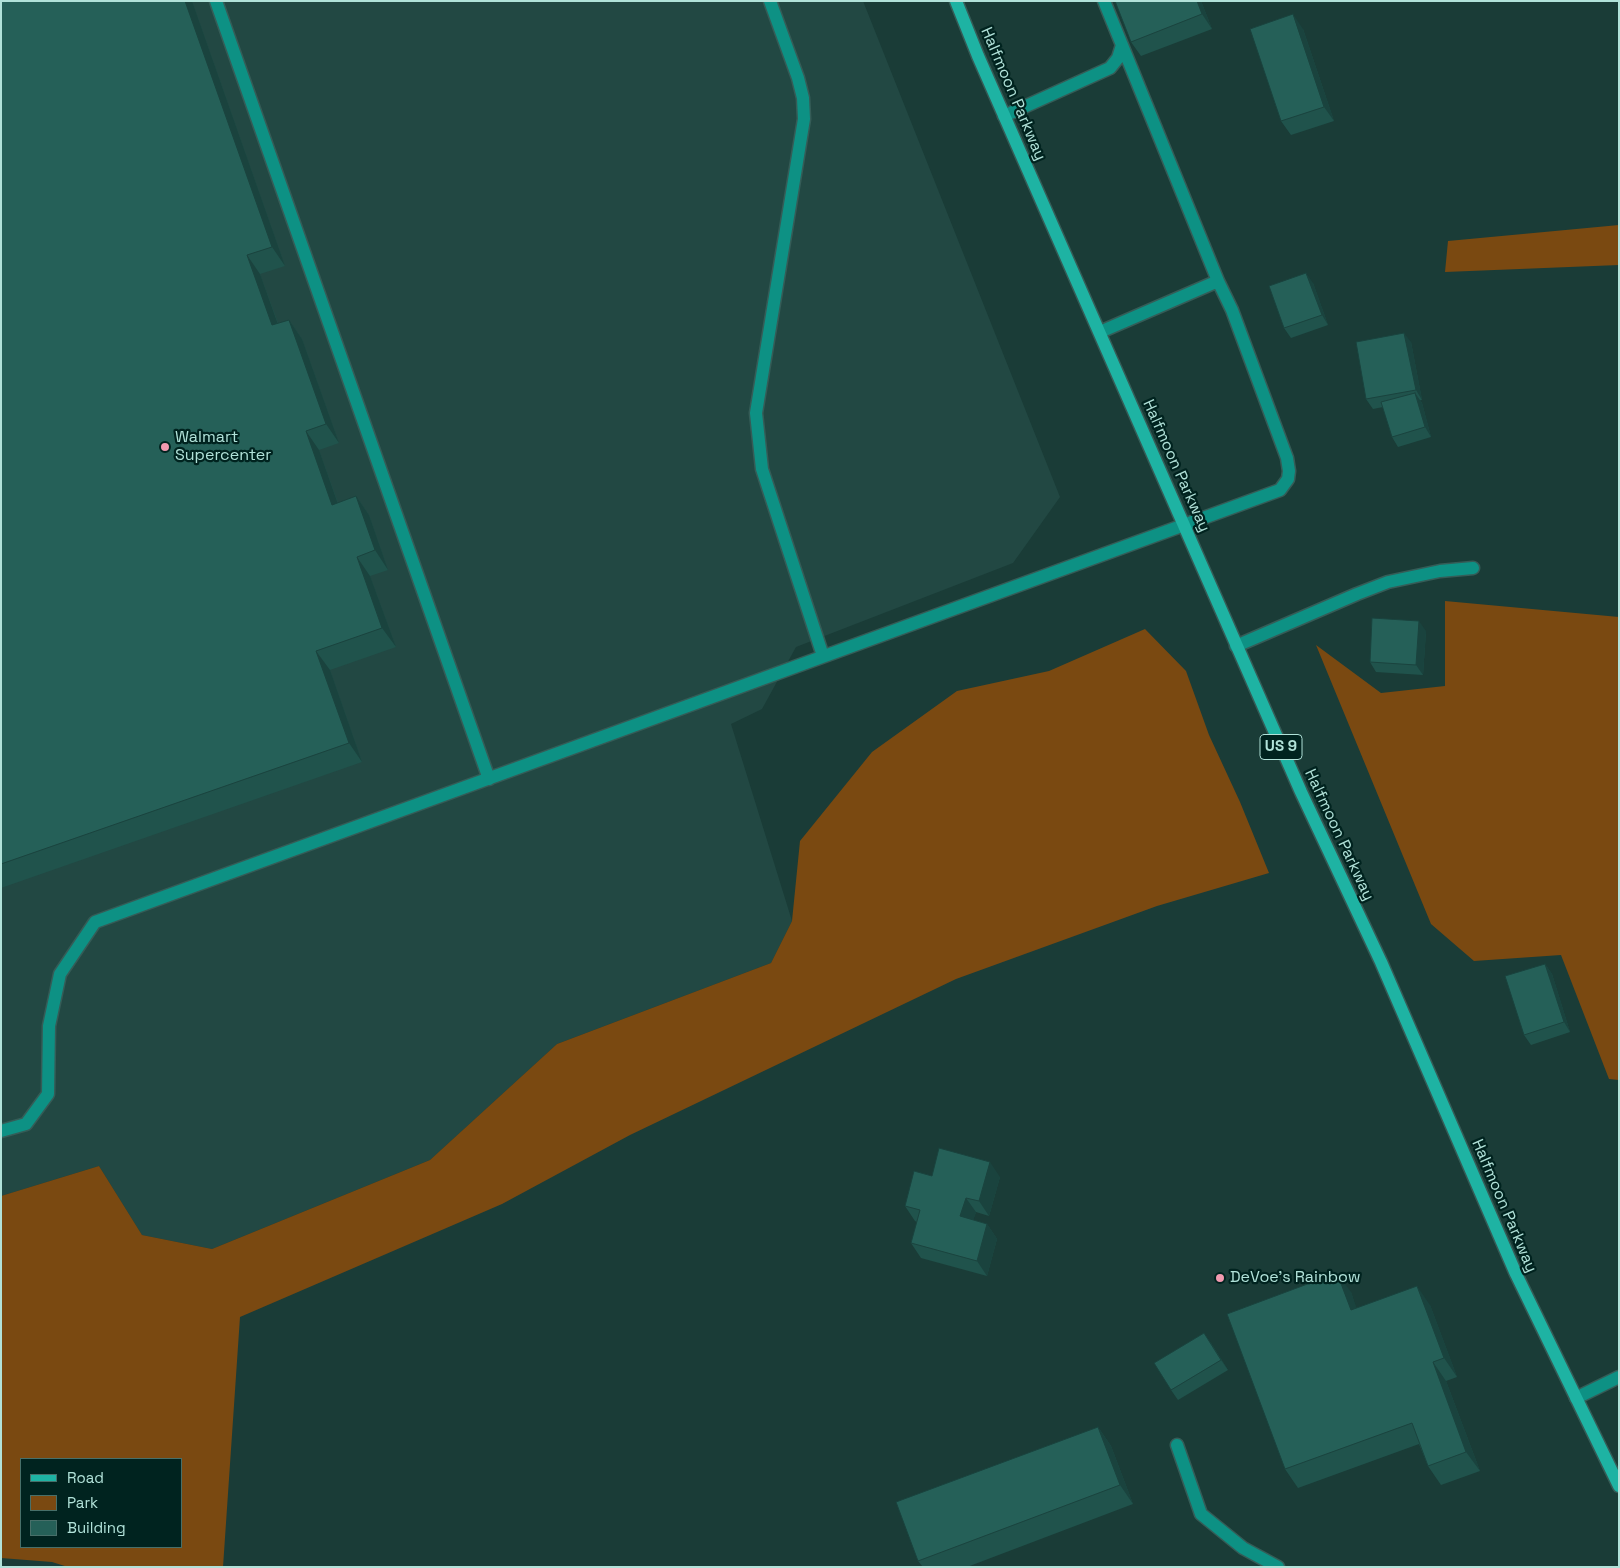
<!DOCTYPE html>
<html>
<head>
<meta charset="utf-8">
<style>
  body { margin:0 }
  #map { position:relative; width:1620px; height:1568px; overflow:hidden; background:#1a3c37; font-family:"Space Grotesk",sans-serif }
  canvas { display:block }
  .frame { position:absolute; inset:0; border:2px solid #b1e2d9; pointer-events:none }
  .legend { position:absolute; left:20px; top:1458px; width:162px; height:90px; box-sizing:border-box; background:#00231f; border:1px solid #476f69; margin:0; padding:6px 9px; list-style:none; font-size:15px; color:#b1e2d9 }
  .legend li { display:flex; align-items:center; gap:10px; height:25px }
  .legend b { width:25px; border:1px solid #476f69 }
</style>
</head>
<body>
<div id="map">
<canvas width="1620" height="1568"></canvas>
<div class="frame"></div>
<ul class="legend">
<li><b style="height:6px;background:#1eb3a3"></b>Road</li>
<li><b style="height:14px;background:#7a4911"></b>Park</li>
<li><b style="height:14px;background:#256058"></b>Building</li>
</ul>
</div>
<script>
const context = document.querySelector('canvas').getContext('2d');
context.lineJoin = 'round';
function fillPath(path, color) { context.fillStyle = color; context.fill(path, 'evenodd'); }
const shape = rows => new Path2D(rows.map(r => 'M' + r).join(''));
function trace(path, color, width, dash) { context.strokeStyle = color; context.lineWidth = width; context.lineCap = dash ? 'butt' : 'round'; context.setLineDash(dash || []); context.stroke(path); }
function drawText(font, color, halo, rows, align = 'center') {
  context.font = font + ' "Space Grotesk",sans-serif'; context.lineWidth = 4.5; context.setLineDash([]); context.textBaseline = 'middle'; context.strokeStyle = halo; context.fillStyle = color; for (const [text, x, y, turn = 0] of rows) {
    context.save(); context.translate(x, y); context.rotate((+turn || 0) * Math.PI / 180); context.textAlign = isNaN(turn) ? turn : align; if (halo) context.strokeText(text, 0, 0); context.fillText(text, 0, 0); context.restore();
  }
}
fillPath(shape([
  [1,1,863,1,1060,497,1013,563,796,647,762,709,731,724,792,921,771,963,557,1044,430,1160,212,1249,142,1235,99,1166,1,1196]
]), '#224843');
fillPath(shape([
  [1619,225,1619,265,1445,272,1448,241],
  [1445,601,1619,617,1619,1080,1609,1079,1561,955,1474,961,1431,924,1316,645,1381,693,1445,686],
  [1145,629,1186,671,1209,735,1240,802,1269,873,1157,906,956,979,630,1135,502,1204,240,1317,223,1567,68,1567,52,1562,1,1558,1,1196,99,1166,142,1235,212,1249,430,1160,557,1044,771,963,792,921,800,841,872,752,957,691,1049,671],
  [21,1459,181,1459,181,1547,21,1547]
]), '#7a4911');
const service = shape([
  [216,1,489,779],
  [770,1,798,78,803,98,804,119,756,413,762,469,823,656],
  [1004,116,1110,68,1118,58,1122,45,1104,1],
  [1100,332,1218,281,1122,45],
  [1236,646,1357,594,1388,582,1440,571,1473,568],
  [1,1131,26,1124,48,1094,49,1026,60,974,95,922,1280,490,1288,479,1289,471,1287,458,1232,310,1218,281],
  [1576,1398,1619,1377],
  [1177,1445,1201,1514,1243,1548,1278,1567]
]);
const primary = shape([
  [956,1,978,56,1301,792,1381,962,1516,1274,1619,1486]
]);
trace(service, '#355c57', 15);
trace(primary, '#355c57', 15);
trace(service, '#0d9184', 12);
trace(primary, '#1eb3a3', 12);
fillPath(shape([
  [1,1,192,1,285,266,260,274,278,323,289,320,302,339,339,443,319,450,338,503,356,496,369,515,388,570,370,576,396,647,330,670,362,762,1,888],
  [1115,1,1201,1,1212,29,1141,56,1131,42],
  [1303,29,1334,121,1291,135,1281,121],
  [1313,283,1328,325,1291,338,1284,328],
  [1411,342,1422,400,1420,400,1422,403,1431,437,1398,447,1392,437,1383,407,1373,409,1366,399],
  [1426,631,1423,675,1376,672,1370,662],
  [1545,964,1552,974,1570,1032,1531,1045,1524,1035],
  [932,1176,1000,1177,989,1216,976,1212,973,1220,987,1224,997,1239,987,1276,921,1258,911,1243,917,1222,915,1221,905,1206],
  [1351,1292,1356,1308,1430,1305,1457,1377,1446,1381,1480,1471,1441,1485,1428,1466,1419,1444,1298,1488,1285,1469],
  [1211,1343,1228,1370,1178,1400,1171,1390],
  [1098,1427,1111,1446,1133,1504,967,1567,923,1567,918,1561]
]), '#20534c');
fillPath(shape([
  [185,1,192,1,285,266,272,247],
  [1197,1,1201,1,1212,29,1202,14],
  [1293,14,1303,29,1334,121,1324,107],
  [247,255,260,274,285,344,272,325],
  [1306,273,1313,283,1328,325,1322,315],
  [289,320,302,339,339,443,326,424],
  [1404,333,1411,342,1422,400,1416,390],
  [1415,393,1422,403,1431,437,1425,427],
  [306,431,319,450,345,524,332,505],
  [356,496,369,515,388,570,375,550],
  [357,557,370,576,396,647,382,628],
  [1419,621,1426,631,1423,675,1416,665],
  [316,651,330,670,362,762,349,743],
  [1545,964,1552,974,1570,1032,1564,1022],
  [990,1162,1000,1177,989,1216,979,1201],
  [966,1198,976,1212,970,1231,960,1216],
  [987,1224,997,1239,987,1276,977,1261],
  [1337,1273,1351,1292,1364,1329,1351,1310],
  [1417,1286,1430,1305,1457,1377,1444,1358],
  [1204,1333,1211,1343,1228,1370,1221,1360],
  [1433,1362,1446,1381,1480,1471,1466,1452],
  [1098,1427,1111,1446,1133,1504,1120,1485]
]), '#1a433e');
const building = shape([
  [1,1,185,1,272,247,247,255,272,325,289,320,326,424,306,431,332,505,356,496,375,550,357,557,382,628,316,651,349,743,1,864,1,1],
  [1115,1,1197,1,1202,14,1131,42,1115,1],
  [1293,14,1324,107,1281,121,1250,29,1293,14],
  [1306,273,1322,315,1284,328,1269,286,1306,273],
  [1404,333,1416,390,1366,399,1356,342,1404,333],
  [1415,393,1425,427,1392,437,1381,402,1415,393],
  [1372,618,1419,621,1416,665,1370,662,1372,618],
  [1545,964,1564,1022,1524,1035,1505,976,1545,964],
  [939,1148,990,1162,979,1201,966,1198,960,1216,987,1224,977,1261,911,1243,920,1210,905,1206,914,1171,932,1176,939,1148],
  [1337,1273,1351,1310,1417,1286,1444,1358,1433,1362,1466,1452,1428,1466,1412,1423,1285,1469,1227,1314,1337,1273],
  [1204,1333,1221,1360,1171,1390,1154,1363,1204,1333],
  [1098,1427,1120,1485,918,1561,896,1502,1098,1427]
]);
fillPath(building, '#256058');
trace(building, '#1a433e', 1);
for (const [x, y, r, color] of [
  [165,447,5,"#f29ab0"],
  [1220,1278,5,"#f29ab0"]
]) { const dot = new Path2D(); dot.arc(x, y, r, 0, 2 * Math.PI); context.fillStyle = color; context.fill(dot); trace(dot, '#00231f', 2); }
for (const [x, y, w] of [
  [1281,747,42]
]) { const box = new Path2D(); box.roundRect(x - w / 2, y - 12.5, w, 25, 4); context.fillStyle = '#00231f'; context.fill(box); trace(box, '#b1e2d9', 1); }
drawText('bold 15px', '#b1e2d9', null, [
  ["US 9",1281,747]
]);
drawText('16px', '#b1e2d9', '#00231f', [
  ["Halfmoon Parkway",1013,94,67],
  ["Halfmoon Parkway",1176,466,66],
  ["Halfmoon Parkway",1339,835,65],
  ["Halfmoon Parkway",1504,1206,67]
]);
drawText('16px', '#b1e2d9', '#00231f', [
  ["Walmart",175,438],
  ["Supercenter",175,456],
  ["DeVoe's Rainbow",1230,1278]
], 'left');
</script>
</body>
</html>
